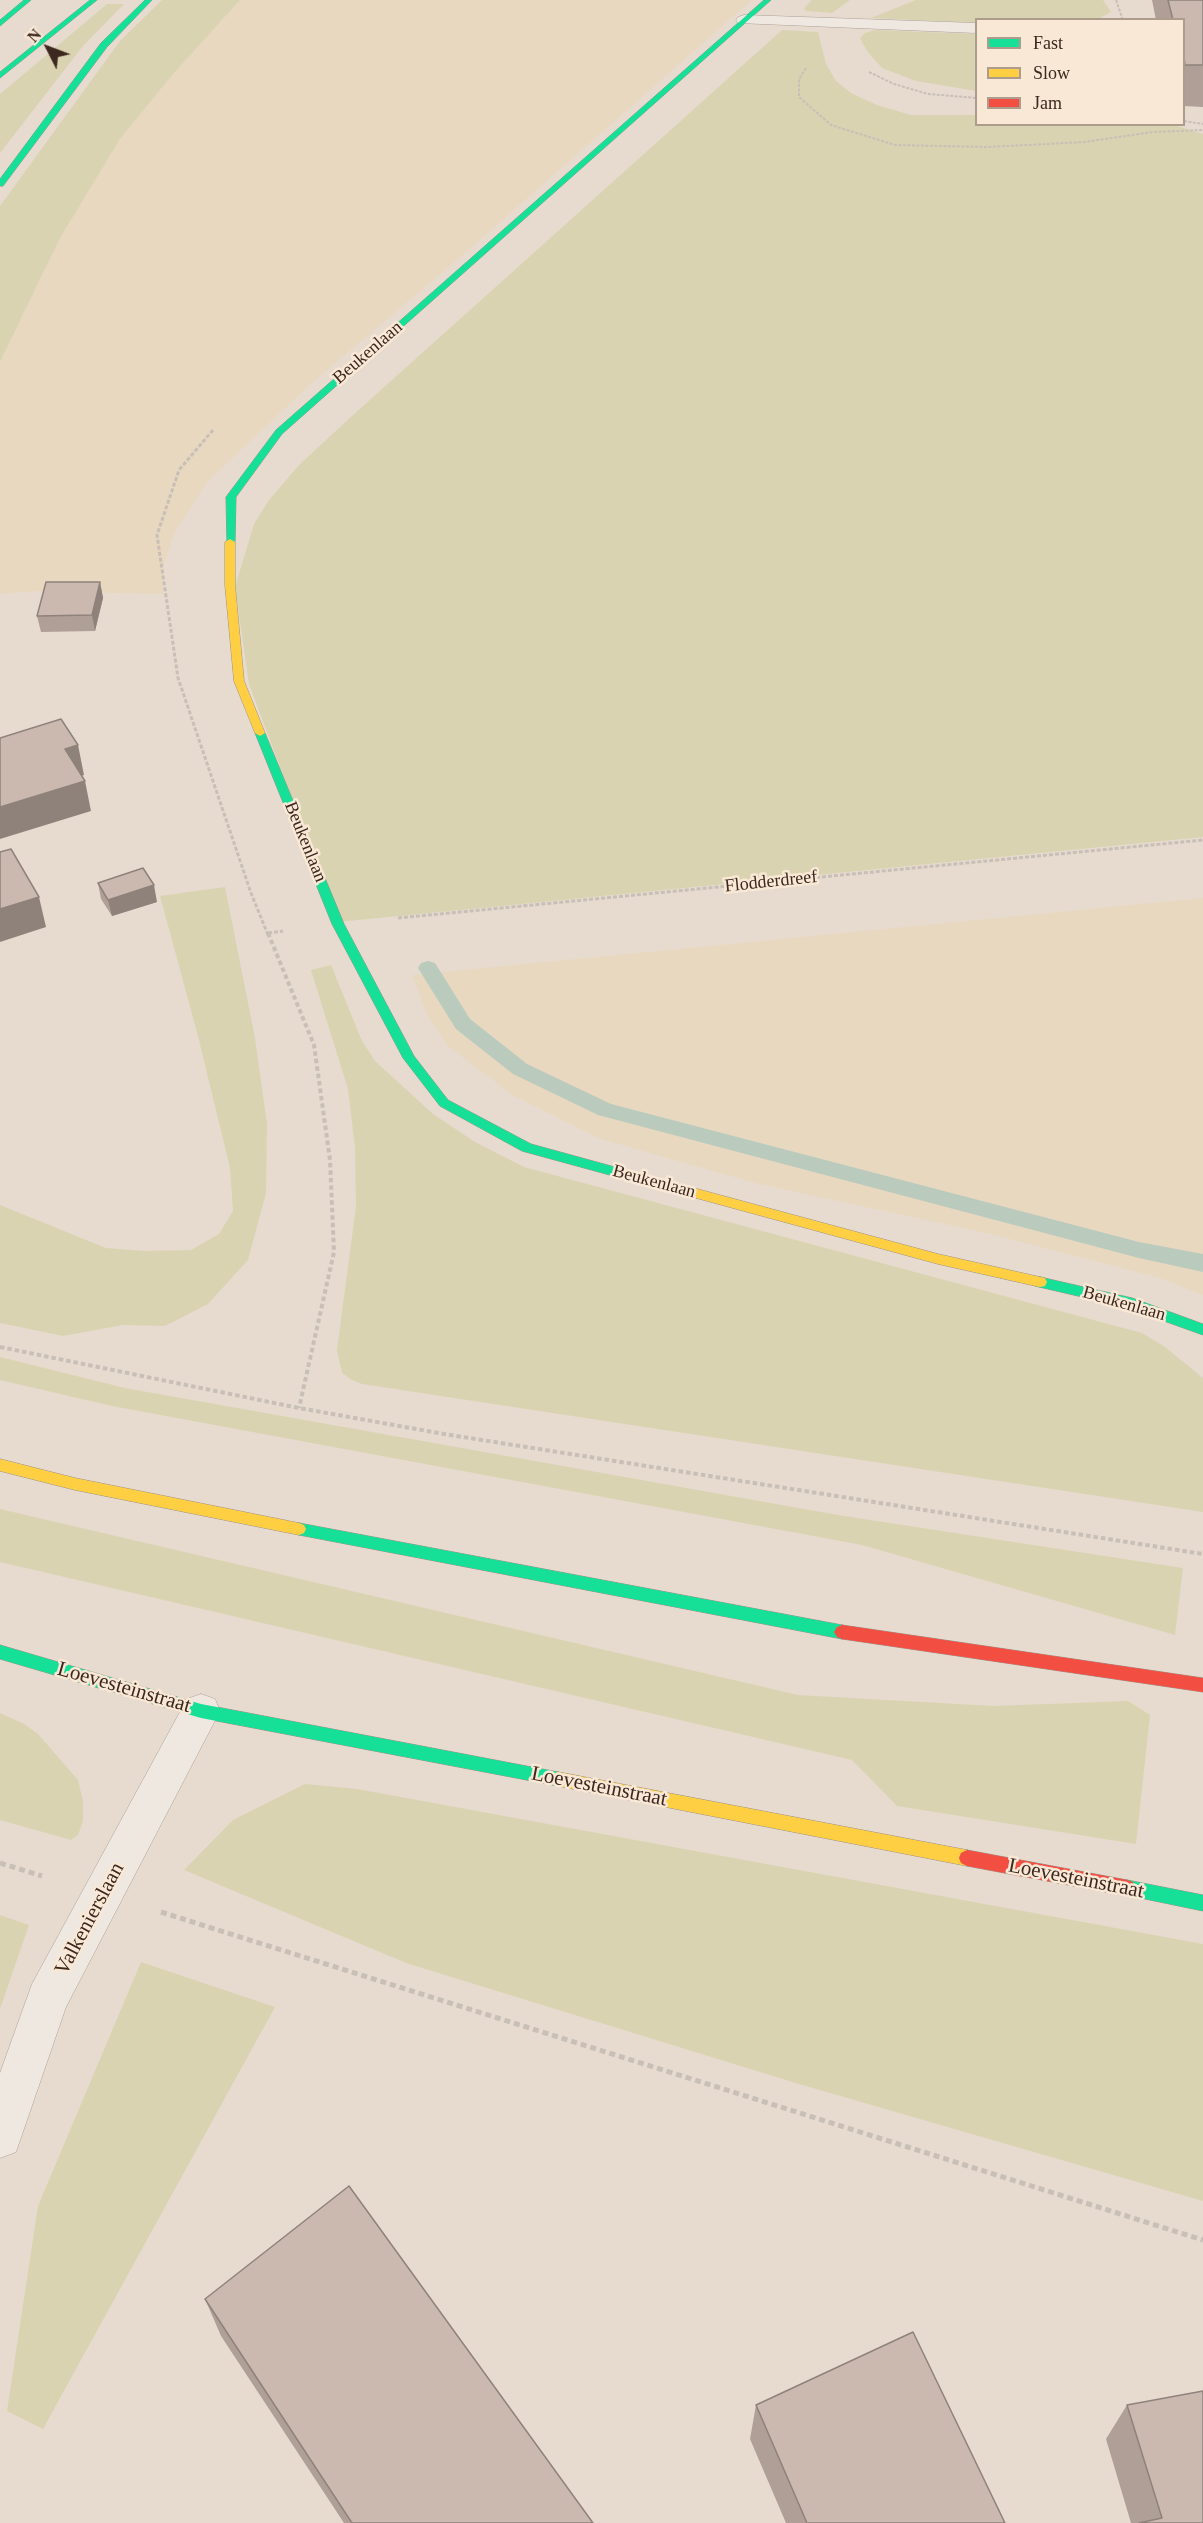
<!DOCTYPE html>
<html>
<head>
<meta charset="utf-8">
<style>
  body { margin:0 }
  #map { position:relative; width:1203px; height:2523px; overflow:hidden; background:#e7dbcf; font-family:"Times New Roman",serif }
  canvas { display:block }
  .legend { position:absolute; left:975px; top:18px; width:210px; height:108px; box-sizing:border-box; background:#f8e8d5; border:2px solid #ad9b8c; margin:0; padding:8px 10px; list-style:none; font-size:18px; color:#3c281e }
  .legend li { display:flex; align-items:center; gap:12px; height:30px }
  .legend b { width:30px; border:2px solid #ad9b8c }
  .north { position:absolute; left:18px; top:18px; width:60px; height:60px; -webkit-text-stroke:4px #f8e8d5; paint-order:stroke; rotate:312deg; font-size:16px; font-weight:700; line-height:24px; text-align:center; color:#3c281e }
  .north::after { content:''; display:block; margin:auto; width:21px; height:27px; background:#3c281e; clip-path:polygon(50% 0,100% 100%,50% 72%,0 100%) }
</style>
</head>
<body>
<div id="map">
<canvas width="1203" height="2523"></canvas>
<ul class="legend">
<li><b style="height:8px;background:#16e098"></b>Fast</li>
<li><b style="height:8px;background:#ffcf43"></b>Slow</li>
<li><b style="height:8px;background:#f24e42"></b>Jam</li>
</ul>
<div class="north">N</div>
</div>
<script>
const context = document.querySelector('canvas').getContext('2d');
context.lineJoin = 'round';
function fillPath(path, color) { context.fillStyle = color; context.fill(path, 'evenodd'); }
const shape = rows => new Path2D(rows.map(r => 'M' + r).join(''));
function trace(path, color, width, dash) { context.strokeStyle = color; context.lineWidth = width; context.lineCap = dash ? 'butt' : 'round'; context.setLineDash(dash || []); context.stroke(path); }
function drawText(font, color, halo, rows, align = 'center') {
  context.font = font + ' "Times New Roman",serif'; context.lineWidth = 5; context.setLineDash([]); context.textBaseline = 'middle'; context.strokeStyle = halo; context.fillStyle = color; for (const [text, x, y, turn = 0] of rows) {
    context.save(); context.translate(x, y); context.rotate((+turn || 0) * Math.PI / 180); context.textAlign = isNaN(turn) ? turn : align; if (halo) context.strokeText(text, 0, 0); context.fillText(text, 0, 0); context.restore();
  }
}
fillPath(shape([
  [240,0,752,0,457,260,313,382,208,481,176,530,164,564,163,594,34,591,0,594,0,362,60,238,120,139,173,74],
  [1203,898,1203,1295,1160,1278,991,1234,755,1183,601,1139,514,1096,448,1046,427,1015,412,975]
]), '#e7d8bf');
fillPath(shape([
  [162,0,240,0,173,74,120,139,60,238,0,362,0,206,120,41],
  [812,0,850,0,832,13,806,11,804,8],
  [916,0,1103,0,1111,12,1098,19,976,20,976,23,871,18],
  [107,4,124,4,83,46,0,153,0,94],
  [782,30,818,32,826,64,836,81,851,93,877,105,911,115,976,115,976,124,1174,125,1203,134,1203,837,338,922,249,684,235,587,254,524,269,500,299,465,353,415],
  [875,30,976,34,976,91,916,81,882,68,867,51,860,38,865,33],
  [225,887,255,1038,267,1124,266,1193,248,1260,208,1304,165,1326,123,1325,63,1336,0,1323,0,1205,106,1248,145,1251,191,1250,219,1234,233,1211,230,1168,198,1036,160,896],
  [331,965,362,1041,375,1061,433,1114,475,1142,524,1167,1142,1333,1165,1347,1203,1378,1203,1512,362,1384,352,1380,342,1373,337,1350,356,1206,355,1148,348,1089,311,970],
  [0,1357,125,1388,838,1515,1183,1568,1175,1635,862,1545,112,1406,0,1380],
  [0,1509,798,1695,993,1706,1128,1701,1150,1715,1136,1844,897,1806,852,1760,0,1562],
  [0,1713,24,1724,38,1734,78,1780,83,1801,83,1821,78,1835,71,1840,0,1820],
  [305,1784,357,1789,1203,1944,1203,2201,799,2084,406,1963,184,1870,233,1820],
  [0,1915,29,1925,0,2009],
  [141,1962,275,2007,43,2429,7,2411,38,2206]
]), '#dad3b1');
fillPath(shape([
  [428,961,435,963,470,1019,527,1064,611,1104,1139,1242,1203,1254,1203,1272,1139,1258,598,1115,513,1074,456,1029,418,968,421,963,428,961]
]), '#bacbbe');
const lane = shape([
  [744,15,976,23,976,33,738,23,736,20,738,17,744,15]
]);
const street = shape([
  [201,1694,215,1699,220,1711,66,2007,16,2152,0,2158,0,2073,32,1984,187,1699,201,1694]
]);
const fast = shape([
  [24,0,31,0,0,26,0,20,24,0],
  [90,0,97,0,0,78,0,72,90,0],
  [145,0,152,0,107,47,3,186,0,186,0,179,101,43,145,0],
  [764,0,771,0,282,434,236,497,235,542,227,544,226,497,276,430,764,0],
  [260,730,265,733,344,924,414,1056,448,1100,531,1144,684,1186,686,1189,684,1192,679,1194,522,1151,440,1106,403,1058,332,924,255,733,260,730],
  [1040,1277,1132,1298,1203,1324,1203,1335,1125,1307,1035,1286,1033,1282,1035,1278,1040,1277],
  [299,1523,842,1625,847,1627,850,1632,847,1637,842,1639,299,1535,294,1533,292,1529,294,1525,299,1523],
  [0,1645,201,1704,558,1772,564,1774,566,1779,564,1784,558,1786,201,1718,0,1659,0,1645],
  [1127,1880,1203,1895,1203,1911,1121,1894,1119,1888,1121,1882,1127,1880]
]);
const slow = shape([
  [230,539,235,542,235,585,244,681,265,733,260,736,255,733,234,681,225,585,225,542,230,539],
  [679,1184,938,1254,1040,1277,1045,1278,1047,1282,1045,1286,1040,1287,938,1264,674,1192,672,1189,679,1184],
  [0,1459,75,1478,299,1523,304,1525,306,1529,304,1533,299,1535,75,1490,0,1471,0,1459],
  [558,1772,967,1850,973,1853,975,1858,973,1863,967,1866,558,1786,552,1784,550,1779,552,1774,558,1772]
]);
const jam = shape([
  [842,1625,1203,1678,1203,1692,842,1639,837,1637,834,1632,837,1627,842,1625],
  [967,1850,1127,1880,1133,1882,1135,1888,1133,1894,1127,1896,967,1866,961,1863,959,1858,961,1853,967,1850]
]);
trace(lane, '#aca198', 1);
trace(street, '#aca198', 1);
trace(fast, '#9c9088', 1);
trace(slow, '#9c9088', 1);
trace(jam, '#9c9088', 1);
trace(shape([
  [1116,0,1123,20],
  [806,68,799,79,799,97,831,125,895,145,988,147,1084,142,1153,132,1203,130],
  [869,72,894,84,928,94,976,98],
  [1184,121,1203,124]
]), '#c8bfb7', 2, [3, 1.5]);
trace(shape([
  [213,430,179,470,157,535,178,678,251,893,268,935],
  [398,918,1203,840],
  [268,933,283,931]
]), '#c8bfb7', 3, [4, 2]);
trace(shape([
  [268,933,314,1045,330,1160,334,1252,299,1408],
  [0,1347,299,1408,444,1434,1203,1554]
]), '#c8bfb7', 4, [4.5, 3]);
trace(shape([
  [0,1863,42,1876],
  [161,1912,1203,2240]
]), '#c8bfb7', 5, [6, 4]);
fillPath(lane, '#efe8e1');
fillPath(street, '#efe8e1');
fillPath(fast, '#16e098');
fillPath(slow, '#ffcf43');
fillPath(jam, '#f24e42');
fillPath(shape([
  [1152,0,1203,0,1203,107,1184,106,1184,20,1156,20],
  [100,582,103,598,95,631,41,632,37,616],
  [98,883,157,902,112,916,101,899],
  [205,2299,593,2523,344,2523,221,2336],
  [756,2405,1005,2523,786,2523,750,2439],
  [1127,2405,1203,2523,1131,2523,1106,2439]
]), '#af9f97');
fillPath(shape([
  [100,582,103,598,95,631,92,615],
  [78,745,84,775,71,779,65,749],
  [85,781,91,811,0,839,0,807],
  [154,885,157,902,112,916,108,900],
  [39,897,46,927,0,942,0,909]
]), '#8e827b');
const building = shape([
  [1168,0,1203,0,1203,65,1185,65,1184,58,1184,20,1173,20,1168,0],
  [46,582,100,582,92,615,37,616,46,582],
  [61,719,78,745,65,749,85,781,0,807,0,738,61,719],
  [11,849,39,897,0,909,0,852,11,849],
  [143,868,154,885,108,900,98,883,143,868],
  [349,2186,593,2523,352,2523,205,2299,349,2186],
  [913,2332,1005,2523,807,2523,756,2405,913,2332],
  [1203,2391,1203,2523,1139,2523,1162,2518,1127,2405,1203,2391]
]);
fillPath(building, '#cbb9b0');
trace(building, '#8e827b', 1.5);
drawText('18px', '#3c281e', '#f8e8d5', [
  ["Beukenlaan",368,353,-41],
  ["Beukenlaan",305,842,68],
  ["Flodderdreef",771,882,-6],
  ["Beukenlaan",654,1182,15],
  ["Beukenlaan",1124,1304,16]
]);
drawText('21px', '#3c281e', '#f8e8d5', [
  ["Loevesteinstraat",124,1688,16],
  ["Loevesteinstraat",599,1787,11],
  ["Loevesteinstraat",1076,1879,11],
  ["Valkenierslaan",90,1919,-62]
]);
</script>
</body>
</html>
